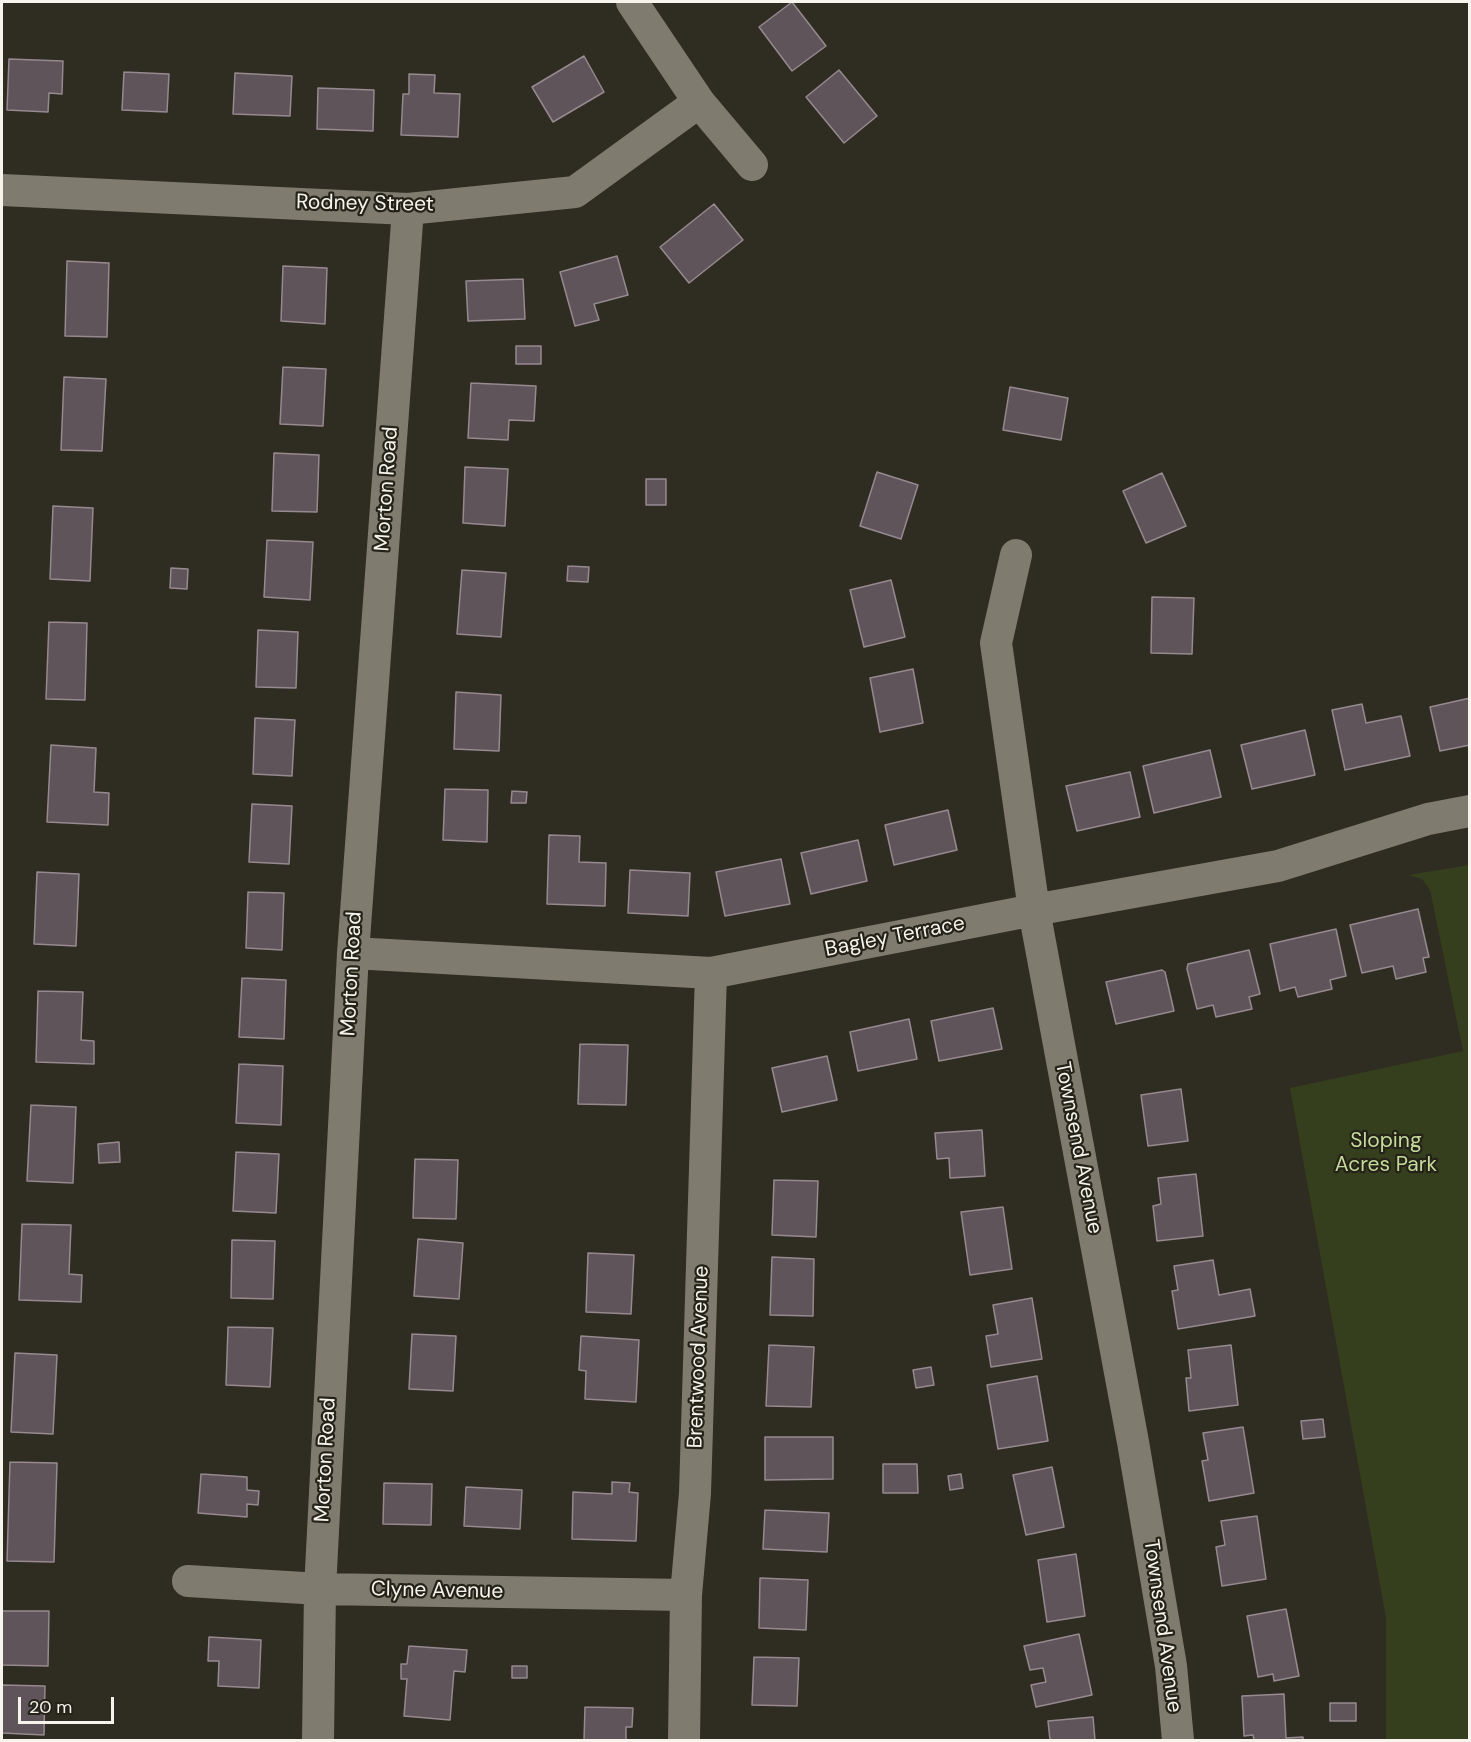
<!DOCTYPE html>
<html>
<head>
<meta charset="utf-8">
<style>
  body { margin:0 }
  #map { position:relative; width:1471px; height:1742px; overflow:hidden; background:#2f2c21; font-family:"DM Sans",sans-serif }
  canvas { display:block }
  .frame { position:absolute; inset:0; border:3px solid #f6f4ed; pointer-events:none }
  .scale { position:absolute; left:18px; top:1697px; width:96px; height:27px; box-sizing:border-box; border:3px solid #f6f4ed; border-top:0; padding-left:8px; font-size:18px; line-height:21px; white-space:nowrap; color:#f6f4ed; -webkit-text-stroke:4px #252218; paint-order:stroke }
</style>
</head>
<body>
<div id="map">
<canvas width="1471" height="1742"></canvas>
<div class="frame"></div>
<div class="scale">20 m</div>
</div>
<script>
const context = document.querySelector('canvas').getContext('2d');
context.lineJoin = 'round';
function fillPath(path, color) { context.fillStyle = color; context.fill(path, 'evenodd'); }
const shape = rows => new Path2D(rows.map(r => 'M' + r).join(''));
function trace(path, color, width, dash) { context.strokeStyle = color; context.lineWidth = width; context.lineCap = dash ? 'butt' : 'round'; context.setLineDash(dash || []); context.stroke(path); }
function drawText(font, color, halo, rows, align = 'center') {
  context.font = font + ' "DM Sans",sans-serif'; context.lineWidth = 4.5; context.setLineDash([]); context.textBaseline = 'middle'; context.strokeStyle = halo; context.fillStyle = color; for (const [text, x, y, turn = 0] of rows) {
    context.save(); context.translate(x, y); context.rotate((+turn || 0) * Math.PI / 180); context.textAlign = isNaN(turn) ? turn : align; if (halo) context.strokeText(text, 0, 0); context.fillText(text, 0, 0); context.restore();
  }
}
fillPath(shape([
  [1469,865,1469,1740,1386,1740,1386,1618,1290,1088,1463,1051,1430,890,1422,879,1408,875]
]), '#353f1e');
const building = shape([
  [792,2,826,46,792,71,759,27,792,2],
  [584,56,604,92,553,122,532,87,584,56],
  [9,59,63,61,62,94,49,93,48,112,7,110,9,59],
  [839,70,877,116,844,143,806,97,839,70],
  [124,72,169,74,167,112,122,110,124,72],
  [235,73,292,76,290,116,233,114,235,73],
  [409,74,435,75,434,93,460,94,458,137,401,135,403,94,409,94,409,74],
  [318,88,374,90,373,131,317,129,318,88],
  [714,204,743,240,689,283,660,247,714,204],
  [617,256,628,295,594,304,599,320,575,326,560,272,617,256],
  [67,261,109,263,107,337,65,336,67,261],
  [283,266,327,268,325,324,281,321,283,266],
  [523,279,525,319,468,321,466,281,523,279],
  [516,346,541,346,541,364,516,364,516,346],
  [283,367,326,369,323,426,280,424,283,367],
  [64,377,106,379,102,451,61,450,64,377],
  [471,383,536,386,534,421,509,420,508,440,468,438,471,383],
  [1010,387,1068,398,1061,440,1003,430,1010,387],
  [274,453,319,455,317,512,272,511,274,453],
  [465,467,508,469,505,526,463,523,465,467],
  [877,472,918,485,901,539,860,526,877,472],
  [1162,473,1186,526,1146,543,1123,491,1162,473],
  [646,479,666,479,666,505,646,505,646,479],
  [53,506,93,508,90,581,50,579,53,506],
  [267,540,313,542,310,600,264,597,267,540],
  [568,566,589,567,588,582,567,581,568,566],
  [171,568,188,569,187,589,170,588,171,568],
  [462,570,506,573,501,637,457,634,462,570],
  [891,580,905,637,864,647,850,590,891,580],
  [1152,597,1194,598,1192,654,1151,653,1152,597],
  [49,622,87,623,85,700,46,699,49,622],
  [258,630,298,632,296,688,256,687,258,630],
  [913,669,923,723,880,732,870,678,913,669],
  [456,692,501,695,499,751,454,749,456,692],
  [1470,698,1470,745,1440,751,1430,707,1470,698],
  [1362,704,1366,723,1401,716,1410,756,1345,770,1332,710,1362,704],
  [255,718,295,720,292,776,253,774,255,718],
  [1305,730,1315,775,1252,789,1241,745,1305,730],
  [51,745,96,748,94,792,109,793,108,825,47,822,51,745],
  [1210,750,1221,797,1154,813,1143,766,1210,750],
  [1130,772,1140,817,1077,831,1066,786,1130,772],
  [445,789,488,790,487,842,443,840,445,789],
  [512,791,527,792,526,803,511,803,512,791],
  [252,804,292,806,289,864,249,862,252,804],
  [948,810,957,850,894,865,885,825,948,810],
  [549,835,580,836,579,862,606,863,605,906,547,904,549,835],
  [858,840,867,881,811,894,801,853,858,840],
  [781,859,790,904,725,916,716,872,781,859],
  [630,870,690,873,688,916,628,913,630,870],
  [37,872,79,874,76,946,34,944,37,872],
  [248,892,284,893,282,950,246,948,248,892],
  [1418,909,1429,957,1423,958,1426,972,1396,979,1393,966,1362,973,1350,925,1418,909],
  [1336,929,1346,976,1330,980,1332,989,1298,997,1295,987,1280,991,1270,944,1336,929],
  [1249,950,1260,994,1249,997,1252,1009,1216,1017,1213,1005,1197,1009,1187,969,1188,964,1249,950],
  [1162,970,1165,972,1174,1011,1116,1024,1106,982,1162,970],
  [242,978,286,980,284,1039,239,1037,242,978],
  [38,991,83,992,81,1040,94,1041,94,1064,36,1062,38,991],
  [993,1008,1002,1049,939,1061,931,1021,993,1008],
  [909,1019,917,1059,858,1071,850,1032,909,1019],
  [580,1044,628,1045,626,1105,578,1104,580,1044],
  [827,1056,837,1100,782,1112,772,1068,827,1056],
  [239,1064,283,1066,281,1125,236,1123,239,1064],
  [1181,1089,1188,1141,1148,1146,1141,1095,1181,1089],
  [31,1105,76,1107,73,1183,27,1181,31,1105],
  [982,1130,985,1176,950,1178,949,1158,937,1159,935,1133,982,1130],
  [119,1142,120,1162,99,1163,98,1144,119,1142],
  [236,1152,279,1154,276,1213,233,1211,236,1152],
  [415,1159,458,1160,456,1219,413,1218,415,1159],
  [1196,1174,1203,1236,1157,1241,1153,1206,1161,1204,1158,1178,1196,1174],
  [774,1180,818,1181,816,1237,772,1235,774,1180],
  [1003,1207,1012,1269,970,1275,961,1212,1003,1207],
  [22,1224,71,1225,69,1274,82,1275,81,1302,19,1300,22,1224],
  [418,1239,463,1243,459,1299,414,1296,418,1239],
  [232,1240,275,1241,273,1299,231,1298,232,1240],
  [588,1253,634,1255,631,1314,586,1312,588,1253],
  [772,1257,814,1259,813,1316,770,1315,772,1257],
  [1213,1260,1219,1295,1250,1289,1255,1316,1178,1329,1172,1291,1178,1290,1174,1266,1213,1260],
  [1032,1298,1042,1359,991,1367,986,1336,998,1334,993,1305,1032,1298],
  [228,1327,273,1328,270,1387,226,1385,228,1327],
  [412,1334,456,1336,453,1391,409,1389,412,1334],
  [581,1336,639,1340,636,1402,585,1399,586,1371,579,1370,581,1336],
  [769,1345,814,1347,811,1407,766,1406,769,1345],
  [1231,1345,1238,1405,1189,1411,1186,1378,1191,1378,1188,1350,1231,1345],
  [15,1353,57,1355,53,1434,11,1432,15,1353],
  [931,1367,934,1385,916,1388,913,1370,931,1367],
  [1037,1376,1048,1441,998,1449,987,1385,1037,1376],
  [1323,1419,1325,1437,1303,1439,1301,1421,1323,1419],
  [1243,1427,1254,1493,1209,1501,1202,1461,1208,1460,1203,1433,1243,1427],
  [765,1437,833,1437,833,1479,765,1480,765,1437],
  [10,1462,57,1463,54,1562,7,1561,10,1462],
  [883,1464,917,1464,918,1493,883,1493,883,1464],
  [1052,1467,1064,1527,1026,1535,1013,1475,1052,1467],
  [201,1474,247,1477,247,1490,259,1491,258,1505,247,1504,247,1517,198,1513,201,1474],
  [961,1474,963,1488,950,1490,948,1476,961,1474],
  [612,1482,630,1483,629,1492,638,1493,636,1541,572,1539,573,1492,612,1494,612,1482],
  [384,1483,432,1484,431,1525,383,1524,384,1483],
  [466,1487,522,1490,520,1529,464,1526,466,1487],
  [765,1510,829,1513,827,1552,763,1549,765,1510],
  [1257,1516,1266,1579,1222,1586,1216,1547,1225,1545,1221,1521,1257,1516],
  [1076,1554,1085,1616,1047,1622,1038,1560,1076,1554],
  [760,1578,808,1580,806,1630,759,1628,760,1578],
  [1286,1609,1299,1676,1274,1681,1273,1674,1258,1677,1247,1616,1286,1609],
  [2,1611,49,1611,48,1666,2,1665,2,1611],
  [1079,1634,1092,1695,1036,1707,1031,1685,1046,1682,1043,1668,1030,1670,1024,1646,1079,1634],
  [209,1637,261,1640,259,1688,218,1686,219,1661,208,1661,209,1637],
  [409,1646,467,1650,465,1672,454,1671,450,1720,404,1716,407,1679,401,1679,401,1664,407,1664,409,1646],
  [754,1657,799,1658,797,1706,752,1705,754,1657],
  [512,1666,527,1666,527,1678,512,1678,512,1666],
  [2,1685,45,1686,44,1735,2,1733,2,1685],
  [1284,1694,1286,1738,1303,1737,1303,1740,1254,1740,1253,1735,1244,1736,1242,1696,1284,1694],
  [1330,1703,1356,1703,1356,1721,1330,1721,1330,1703],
  [585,1707,633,1708,632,1727,626,1727,626,1740,584,1740,585,1707],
  [1093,1717,1095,1740,1050,1740,1048,1721,1093,1717]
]);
fillPath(building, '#60545b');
trace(building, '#968990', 1.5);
trace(shape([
  [632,2,699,102,752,165],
  [2,190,408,209,575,192,699,102],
  [1016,555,996,643,1034,910,1133,1442,1171,1666,1178,1740],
  [353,953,711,973,1034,910,1278,866,1428,819,1470,811],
  [188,1581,320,1589,686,1595],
  [318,1740,320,1589,353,953,408,209],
  [684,1740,686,1595,695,1493,711,973]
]), '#7f7c6f', 32);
drawText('21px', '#f6f4ed', '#252218', [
  ["Rodney Street",365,204,1],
  ["Morton Road",387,489,-86],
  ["Bagley Terrace",895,937,-11],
  ["Morton Road",352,974,-87],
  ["Townsend Avenue",1078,1148,79],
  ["Brentwood Avenue",699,1357,-88],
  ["Morton Road",326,1460,-87],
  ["Clyne Avenue",437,1591,1],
  ["Townsend Avenue",1162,1626,82]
]);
drawText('21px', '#c4da9a', '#252218', [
  ["Sloping",1386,1141],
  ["Acres Park",1386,1165]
]);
</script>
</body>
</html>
